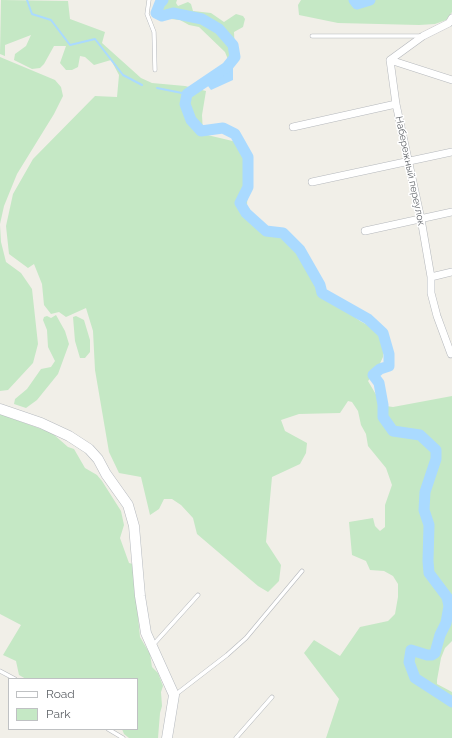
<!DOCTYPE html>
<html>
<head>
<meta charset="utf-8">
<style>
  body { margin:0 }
  #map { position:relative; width:452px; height:738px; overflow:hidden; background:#f1efe8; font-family:Raleway,sans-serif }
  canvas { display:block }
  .legend { position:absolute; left:8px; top:678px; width:130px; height:52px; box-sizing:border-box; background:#fff; border:1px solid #bfc1c3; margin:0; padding:5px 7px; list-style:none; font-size:12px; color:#5f6368 }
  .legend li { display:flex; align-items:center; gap:8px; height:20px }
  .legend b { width:20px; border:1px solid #bfc1c3 }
</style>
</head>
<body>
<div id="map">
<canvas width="452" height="738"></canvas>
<ul class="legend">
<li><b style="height:5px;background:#fff"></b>Road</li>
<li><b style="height:11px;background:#c5e8c5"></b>Park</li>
</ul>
</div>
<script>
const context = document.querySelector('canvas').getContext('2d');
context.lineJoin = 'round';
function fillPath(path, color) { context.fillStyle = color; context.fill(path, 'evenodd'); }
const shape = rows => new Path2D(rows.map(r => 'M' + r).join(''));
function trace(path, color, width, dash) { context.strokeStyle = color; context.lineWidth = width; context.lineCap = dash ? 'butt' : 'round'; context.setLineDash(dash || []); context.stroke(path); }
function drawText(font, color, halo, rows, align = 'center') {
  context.font = font + ' Raleway,sans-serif'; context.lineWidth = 3; context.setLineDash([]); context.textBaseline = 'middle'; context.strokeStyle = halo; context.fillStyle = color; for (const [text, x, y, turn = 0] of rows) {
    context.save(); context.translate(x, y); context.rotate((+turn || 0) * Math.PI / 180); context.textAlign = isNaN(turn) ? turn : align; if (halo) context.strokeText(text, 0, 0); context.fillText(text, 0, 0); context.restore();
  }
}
fillPath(shape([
  [1,0,68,1,70,19,105,32,102,43,141,78,152,83,185,86,206,91,202,115,203,134,241,143,246,157,248,182,247,206,259,220,291,243,308,260,318,273,317,289,360,321,377,330,385,342,383,357,376,372,368,381,378,398,379,405,393,407,452,396,452,641,445,648,441,658,437,680,437,684,452,692,452,738,326,738,339,699,304,653,314,640,340,656,360,627,388,621,395,614,398,597,398,584,393,576,384,571,370,570,366,561,352,555,349,522,373,518,375,526,380,531,385,527,385,505,392,485,386,468,368,446,366,434,361,425,358,411,352,402,348,401,340,413,299,414,281,420,285,431,307,443,306,453,300,464,272,477,266,542,281,565,279,581,268,592,258,586,197,534,193,518,181,505,172,499,164,499,159,509,150,515,141,477,119,473,109,452,95,370,93,331,86,308,66,317,59,312,51,314,44,305,42,284,34,264,28,268,9,254,6,226,13,194,33,159,95,96,117,97,119,75,111,60,94,65,85,57,80,56,78,67,72,70,66,70,60,63,66,46,54,46,44,64,40,68,32,69,14,60,15,54,26,46,31,35,5,45,5,56,0,54],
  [160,0,177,0,176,3,178,6,188,2,191,4,193,11,211,13,224,22,236,14,243,16,245,19,243,27,234,32,235,53,232,61,229,62,225,52,199,27,189,25,180,20,153,17,154,7],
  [301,0,452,0,452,12,446,20,435,24,419,25,338,23,299,15,298,5],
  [0,57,55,80,61,87,63,96,54,114,17,174,4,206,0,224],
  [0,225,1,242,6,262,21,273,32,289,38,344,33,363,8,390,0,391],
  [56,315,65,331,69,344,58,374,37,400,26,408,14,404,15,399,27,389,41,369,51,367,55,361,48,347,47,330,43,320,44,317,47,316,51,318],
  [76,316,84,320,90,340,90,352,85,358,80,358,75,341,73,317],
  [0,414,52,433,68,447,74,449,85,468,97,475,102,481,121,511,124,525,120,538,129,563,133,564,140,637,150,654,152,667,158,673,163,686,161,692,162,706,160,713,158,738,129,738,124,734,122,729,137,729,137,679,26,679,19,675,16,661,3,655,21,625,0,614]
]), '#c5e8c5');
fillPath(shape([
  [227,64,233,67,233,80,211,90,208,86,209,77]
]), '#aadaff');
trace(shape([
  [27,0,32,14,51,20,70,45,95,39,123,75,142,85],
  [157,88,187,94]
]), '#aadaff', 2);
trace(shape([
  [163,0,160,3,156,13,162,16,173,13,202,19,219,29,233,45,235,57,227,67,187,94,185,104,191,120,201,131,223,128,235,134,248,157,248,187,240,203,246,213,266,231,283,233,300,250,320,285,322,293,368,319,383,333,389,354,389,366,380,369,373,375,379,383,383,405,383,417,393,431,420,435,436,450,436,459,425,492,424,510,429,525,428,561,429,573,447,597,449,606,446,623,440,635,435,653,432,655,427,655,411,650,409,662,415,678,452,702],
  [354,0,357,4,370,0]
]), '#aadaff', 11);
const lane = shape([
  [149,0,147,14,154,32,155,70],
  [312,36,421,36],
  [153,645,198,595],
  [0,671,15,679],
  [175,695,227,655,246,638,302,571],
  [108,729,123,738],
  [236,738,272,697]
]);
const street = shape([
  [452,18,449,23,423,36,390,60,396,104,421,219,431,277,431,293,437,316,451,354,452,353],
  [390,60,452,80],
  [293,127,396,104],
  [312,182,452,152],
  [365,231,452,212],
  [431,277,452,272]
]);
const secondary = shape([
  [0,409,41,423,69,436,89,449,98,459,106,474,128,505,134,526,140,596,146,633,174,695,167,738]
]);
trace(lane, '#b5b8bc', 4.5);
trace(street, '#b5b8bc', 8);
trace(secondary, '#b6babf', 11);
trace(lane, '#fff', 3.5);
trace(street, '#fff', 7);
trace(secondary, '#fff', 10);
drawText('10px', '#5f6368', '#fff', [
  ["Набережный переулок",410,171,78]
]);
</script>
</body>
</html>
